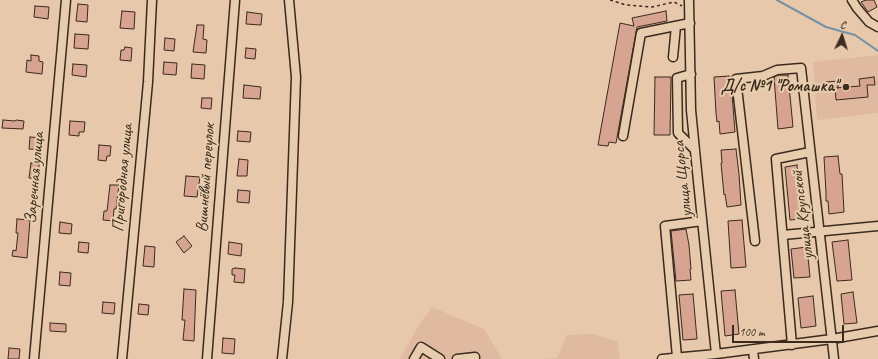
<!DOCTYPE html>
<html>
<head>
<meta charset="utf-8">
<style>
  body { margin:0 }
  #map { position:relative; width:878px; height:359px; overflow:hidden; background:#e8c8ab; font-family:Caveat,sans-serif }
  canvas { display:block }
  .north { position:absolute; left:822px; top:16px; width:40px; height:40px; -webkit-text-stroke:3px #e7cdae; paint-order:stroke; rotate:4deg; font-size:11px; font-weight:700; line-height:16px; text-align:center; color:#3b2a1e }
  .north::after { content:''; display:block; margin:auto; width:14px; height:18px; background:#3b2a1e; clip-path:polygon(50% 0,100% 100%,50% 72%,0 100%) }
  .scale { position:absolute; left:732px; top:325px; width:112px; height:18px; box-sizing:border-box; border:2px solid #3b2a1e; border-top:0; padding-left:5px; font-size:12px; line-height:14px; white-space:nowrap; color:#3b2a1e; -webkit-text-stroke:3px #e7cdae; paint-order:stroke }
</style>
</head>
<body>
<div id="map">
<canvas width="878" height="359"></canvas>
<div class="north">С</div>
<div class="scale">100 m</div>
</div>
<script>
const context = document.querySelector('canvas').getContext('2d');
context.lineJoin = 'round';
function fillPath(path, color) { context.fillStyle = color; context.fill(path, 'evenodd'); }
const shape = rows => new Path2D(rows.map(r => 'M' + r).join(''));
function trace(path, color, width, dash) { context.strokeStyle = color; context.lineWidth = width; context.lineCap = dash ? 'butt' : 'round'; context.setLineDash(dash || []); context.stroke(path); }
function drawText(font, color, halo, rows, align = 'center') {
  context.font = font + ' Caveat,sans-serif'; context.lineWidth = 4; context.setLineDash([]); context.textBaseline = 'middle'; context.strokeStyle = halo; context.fillStyle = color; for (const [text, x, y, turn = 0] of rows) {
    context.save(); context.translate(x, y); context.rotate((+turn || 0) * Math.PI / 180); context.textAlign = isNaN(turn) ? turn : align; if (halo) context.strokeText(text, 0, 0); context.fillText(text, 0, 0); context.restore();
  }
}
fillPath(shape([
  [878,55,878,113,817,120,813,62],
  [432,307,484,329,502,359,400,359,419,325],
  [593,334,617,341,620,359,543,359,557,358,567,335]
]), '#e0baa0');
trace(shape([
  [777,0,826,27,855,35,878,51]
]), '#7690a4', 2);
const building = shape([
  [866,0,874,0,877,7,868,12,861,2,866,0],
  [78,4,88,5,87,22,76,21,78,4],
  [35,6,49,7,48,19,34,17,35,6],
  [122,11,135,12,134,29,120,28,122,11],
  [666,11,667,21,637,27,616,143,609,142,608,146,598,145,620,23,634,26,632,18,666,11],
  [247,12,262,14,261,25,246,24,247,12],
  [197,25,204,25,203,39,207,40,206,53,193,52,197,25],
  [75,34,89,35,88,49,74,48,75,34],
  [165,38,175,39,174,51,164,50,165,38],
  [125,47,132,48,131,61,120,60,121,50,124,50,125,47],
  [246,48,256,49,255,59,245,58,246,48],
  [31,55,39,56,39,61,43,62,42,74,26,72,27,60,31,61,31,55],
  [164,62,177,63,176,75,163,74,164,62],
  [73,64,87,65,86,77,72,75,73,64],
  [192,64,205,65,204,79,191,78,192,64],
  [778,75,788,75,793,127,778,129,774,77,778,75],
  [729,76,731,94,732,94,735,132,720,134,719,121,717,122,716,113,714,77,729,76],
  [655,77,671,77,670,135,654,135,655,77],
  [874,77,875,85,867,85,868,97,836,100,835,88,827,89,826,82,838,81,838,88,836,88,860,86,859,79,874,77],
  [244,85,261,87,260,99,243,98,244,85],
  [202,98,212,98,211,109,201,108,202,98],
  [3,120,15,121,16,120,24,121,23,129,2,128,3,120],
  [70,121,85,122,84,132,79,132,79,136,69,135,70,121],
  [238,131,251,132,250,142,237,141,238,131],
  [30,137,43,138,42,150,29,149,30,137],
  [99,145,111,146,110,156,107,156,106,161,98,160,99,145],
  [736,149,739,174,741,205,727,207,725,194,724,195,721,163,722,163,721,150,736,149],
  [838,156,840,174,842,174,844,212,829,214,828,201,826,201,826,193,824,157,838,156],
  [239,159,248,160,247,176,237,176,239,159],
  [31,163,39,164,38,179,29,178,31,163],
  [797,165,802,219,790,220,785,167,797,165],
  [186,176,200,177,197,197,184,196,186,176],
  [110,185,119,185,116,209,114,209,113,221,103,220,104,211,107,211,110,185],
  [238,190,250,191,249,203,237,202,238,190],
  [17,219,30,220,27,258,12,256,13,250,16,251,18,233,16,233,17,219],
  [742,220,746,267,731,268,728,221,742,220],
  [60,222,72,224,71,234,59,233,60,222],
  [686,229,689,245,691,269,690,269,691,280,676,281,671,231,686,229],
  [184,236,192,246,184,253,176,242,184,236],
  [848,240,852,280,837,281,832,242,848,240],
  [79,242,89,243,88,253,78,252,79,242],
  [229,242,242,244,241,256,228,254,229,242],
  [145,246,155,247,154,267,143,266,145,246],
  [807,247,810,277,794,278,791,249,807,247],
  [235,268,245,269,244,283,234,282,235,275,232,275,232,269,235,268],
  [60,272,71,273,70,286,59,285,60,272],
  [184,289,196,290,194,341,183,340,185,320,182,320,184,289],
  [735,290,739,334,725,336,721,291,735,290],
  [853,292,857,323,844,324,841,294,853,292],
  [693,294,697,339,683,340,679,295,693,294],
  [813,296,816,326,801,328,798,298,813,296],
  [103,302,115,303,114,314,102,313,103,302],
  [139,304,149,305,148,315,138,314,139,304],
  [50,323,66,324,66,332,50,331,50,323],
  [223,338,235,339,234,354,222,353,223,338],
  [9,348,20,349,19,359,8,359,9,348]
]);
fillPath(building, '#d6a490');
trace(building, '#3b2a1e', 1);
const minor = shape([
  [852,0,857,8,869,22,878,27],
  [689,1,691,110,698,181,716,354],
  [673,57,676,26],
  [691,74,677,78,678,133,695,150],
  [623,136,641,33,690,23],
  [783,235,878,226],
  [755,241,736,79,763,76,777,70,801,68,834,359],
  [792,345,776,159,810,152],
  [753,350,754,359],
  [677,357,665,226,702,221],
  [34,359,66,0],
  [122,359,148,82,152,0],
  [207,359,235,0],
  [282,359,288,302,296,77,289,0],
  [414,359,421,347,440,359],
  [457,359,475,357],
  [662,359,716,354,832,339,878,331]
]);
trace(minor, '#3b2a1e', 11);
trace(shape([
  [610,0,626,5,652,7,674,2,682,6]
]), '#3b2a1e', 1.5, [3, 3]);
trace(minor, '#e7cdae', 8);
for (const [x, y, r, color] of [
  [846,87,4,"#3b2a1e"]
]) { const dot = new Path2D(); dot.arc(x, y, r, 0, 2 * Math.PI); context.fillStyle = color; context.fill(dot); trace(dot, '#e7cdae', 1.5); }
drawText('bold 17px', '#3b2a1e', '#e7cdae', [
  ["Д/с №1 \"Ромашка\"",838,87]
], 'right');
drawText('17px', '#3b2a1e', '#e7cdae', [
  ["Заречная улица",35,178,-85],
  ["Пригородная улица",123,178,-85],
  ["Вишнёвый переулок",206,178,-86],
  ["улица Щорса",683,179,-96],
  ["улица Крупской",803,215,-97]
]);
</script>
</body>
</html>
